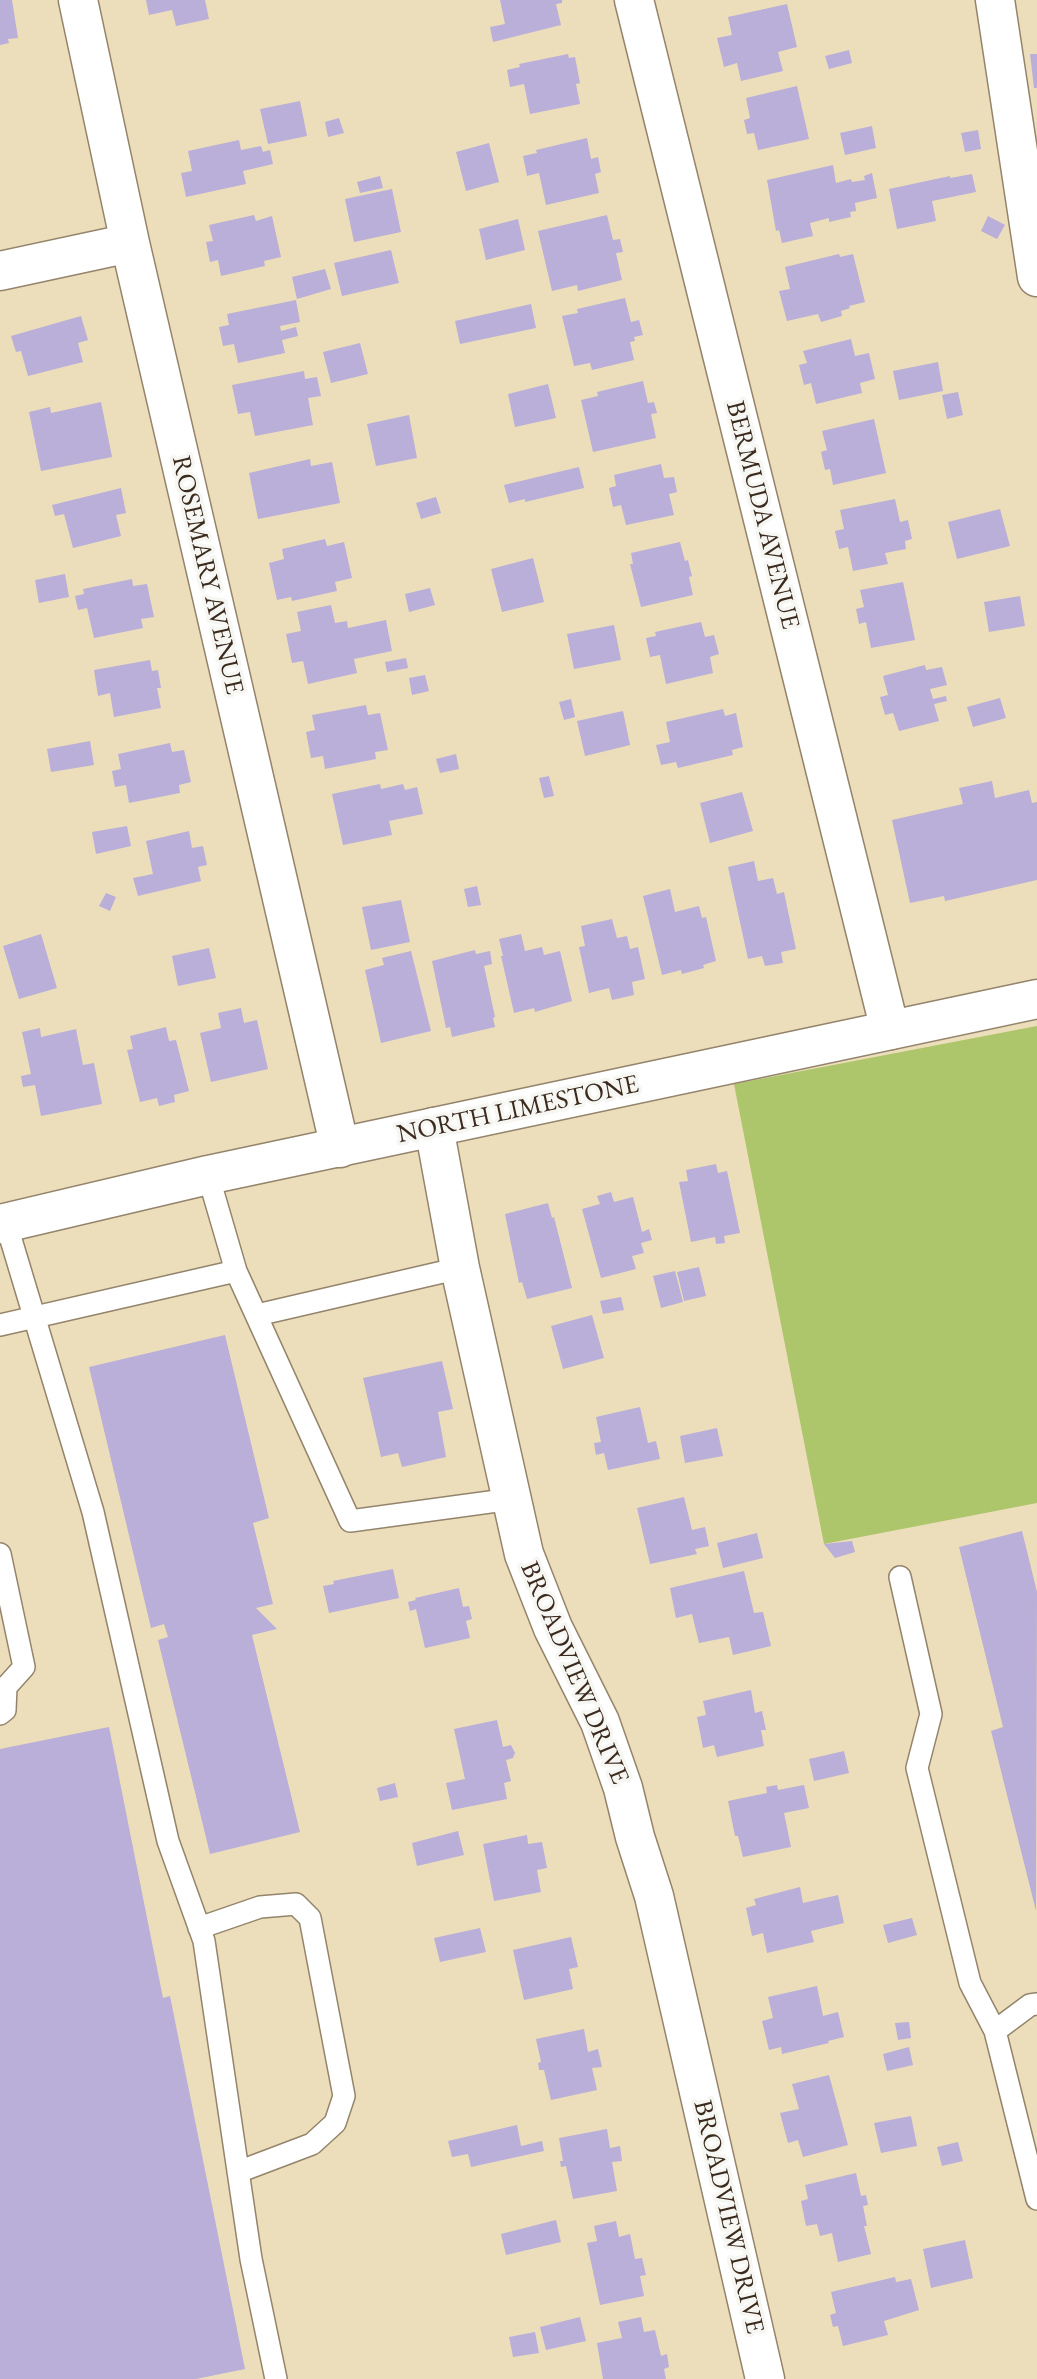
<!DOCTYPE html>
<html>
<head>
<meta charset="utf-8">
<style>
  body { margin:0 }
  canvas { display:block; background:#ecdeba }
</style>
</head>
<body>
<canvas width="1037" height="2379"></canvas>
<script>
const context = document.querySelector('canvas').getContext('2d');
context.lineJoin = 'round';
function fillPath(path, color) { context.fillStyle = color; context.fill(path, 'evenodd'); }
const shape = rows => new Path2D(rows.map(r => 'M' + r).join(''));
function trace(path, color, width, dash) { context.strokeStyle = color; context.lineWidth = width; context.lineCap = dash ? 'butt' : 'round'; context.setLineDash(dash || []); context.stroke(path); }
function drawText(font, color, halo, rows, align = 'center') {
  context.font = font + ' "EB Garamond",serif'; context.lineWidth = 7; context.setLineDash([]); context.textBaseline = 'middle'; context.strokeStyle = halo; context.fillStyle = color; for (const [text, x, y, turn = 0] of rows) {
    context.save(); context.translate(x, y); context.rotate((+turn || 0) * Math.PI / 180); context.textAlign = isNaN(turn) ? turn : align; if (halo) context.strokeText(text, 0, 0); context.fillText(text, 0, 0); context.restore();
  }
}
fillPath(shape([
  [1037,1026,1037,1503,824,1544,734,1084]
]), '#adc56b');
fillPath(shape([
  [0,0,12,0,18,38,8,39,9,43,0,45],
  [146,0,205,0,209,19,176,26,172,10,149,15],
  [500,0,562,0,562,3,556,4,561,25,493,42,490,27,505,24],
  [787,4,797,47,778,52,783,71,741,81,737,63,724,67,717,38,732,35,728,17],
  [849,50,852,63,829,69,825,56],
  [568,54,569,58,575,57,580,83,576,84,580,104,530,114,524,84,510,87,507,70,520,67,519,64],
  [1030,54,1037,54,1037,88,1034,88],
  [797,86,809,139,758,150,754,133,747,134,744,120,750,118,746,98],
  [300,101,307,136,268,144,260,109],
  [339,118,344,133,328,137,325,122],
  [872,126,876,148,845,155,840,133],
  [978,130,981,149,965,152,961,133],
  [587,138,591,159,598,157,601,172,595,174,599,193,546,205,539,173,527,176,523,156,537,153,536,150],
  [239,140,241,150,261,146,263,152,270,150,273,164,243,171,246,184,186,197,181,173,192,171,188,151],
  [489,143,499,182,466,191,456,152],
  [833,165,836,183,851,179,852,182,865,180,864,176,872,173,877,198,855,203,856,211,850,212,851,217,829,222,829,218,810,223,813,236,782,243,779,230,776,231,767,180],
  [972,174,976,192,932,201,936,221,897,229,889,189,950,176,950,178],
  [380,176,383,188,360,193,357,182],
  [392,189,401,232,354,242,345,199],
  [254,215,256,221,272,216,281,257,264,261,265,266,221,276,218,260,210,262,206,242,213,241,209,225],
  [607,215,613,240,620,239,623,252,616,253,622,280,578,291,577,285,552,291,538,231],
  [988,216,1005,225,997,239,981,231],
  [518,219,525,250,486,260,479,229],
  [391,250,399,283,342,296,334,263],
  [839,254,840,257,853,254,865,302,849,306,850,308,841,311,842,316,821,322,818,314,787,321,779,291,790,289,785,267],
  [325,269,331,289,297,299,292,277],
  [625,298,631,322,639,320,643,335,634,337,635,341,630,342,634,360,592,370,590,363,574,366,562,316,578,313,577,309],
  [296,300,300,322,280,326,281,331,296,327,298,336,282,340,285,353,238,363,234,344,223,346,219,327,229,325,227,314],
  [531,304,536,328,460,344,455,321],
  [81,316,88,340,78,343,83,362,28,376,21,351,16,352,11,336],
  [851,339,855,356,869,353,875,379,860,383,862,393,816,404,811,383,804,385,799,365,807,363,803,351],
  [360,343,368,374,331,383,323,352],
  [938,362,943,391,899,400,893,371],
  [304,371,305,379,317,377,321,396,308,398,313,425,255,436,250,412,238,414,232,385],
  [643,381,648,403,654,402,657,413,651,414,656,438,593,452,581,400,598,396,597,392],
  [548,384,556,418,515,427,508,394],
  [958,392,963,415,947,419,942,395],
  [101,402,112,457,41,471,29,412,50,407,51,413],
  [409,415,417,458,376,466,367,424],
  [874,419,886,473,833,485,830,469,825,470,821,452,827,450,822,431],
  [310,459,311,466,332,462,340,503,258,519,249,473],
  [661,464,664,478,674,477,677,492,669,494,674,515,626,525,621,505,613,507,609,488,616,486,614,475],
  [579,467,584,488,525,502,525,499,509,503,504,485],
  [121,488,126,513,116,515,121,536,73,548,64,514,55,516,52,505],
  [436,497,441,513,421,519,416,503],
  [895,499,900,522,908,520,912,539,905,541,906,549,885,553,888,564,853,571,848,547,839,549,835,531,844,529,840,510],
  [1000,509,1010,546,957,559,948,522],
  [325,539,327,546,344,542,352,578,335,582,337,591,292,601,291,597,277,600,269,563,284,559,282,549],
  [680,542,685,561,688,560,692,576,689,577,693,595,641,607,630,564,633,564,631,553],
  [533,558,544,602,502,612,491,569],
  [65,574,69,597,39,603,35,580],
  [132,579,133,586,147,584,154,617,141,619,143,628,94,638,87,608,78,610,75,596,84,594,83,589],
  [903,582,915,640,871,648,866,622,859,624,856,609,864,607,860,590],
  [430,588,435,605,409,612,405,594],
  [1020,596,1025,626,989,632,984,602],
  [331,605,335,623,347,621,348,628,386,620,392,651,354,659,357,673,308,684,303,661,292,663,286,634,301,631,297,612],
  [701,622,705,637,714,635,719,654,710,657,713,673,666,684,660,655,650,657,646,638,656,636,655,632],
  [614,625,621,660,574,669,567,634],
  [406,658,408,668,387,672,385,662],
  [150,660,152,671,158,670,161,688,157,688,161,708,114,717,110,693,98,696,94,670],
  [925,665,926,670,942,667,947,685,930,689,933,699,946,696,947,701,934,704,939,721,899,731,893,713,885,715,880,697,888,695,883,676],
  [425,675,429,691,412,695,409,678],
  [1000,698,1006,718,973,727,967,707],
  [571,699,575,717,564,720,559,702],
  [366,705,368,715,380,713,388,750,375,752,376,759,325,769,323,756,311,758,306,732,315,730,312,715],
  [723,709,725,716,736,713,743,747,732,750,733,755,678,768,676,762,661,765,656,745,670,742,666,722],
  [623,711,630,745,585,756,577,721],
  [90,741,94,765,51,772,47,749],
  [170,743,172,752,184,750,191,782,179,785,180,793,129,803,126,785,115,787,112,771,121,769,118,754],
  [456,754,459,769,440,773,436,759],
  [549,776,554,796,544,798,539,778],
  [992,781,995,798,1029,790,1032,803,1037,802,1037,880,945,901,944,896,910,903,892,820,963,804,959,788],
  [380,784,381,789,403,784,405,790,417,787,423,814,389,821,392,835,343,845,332,794],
  [742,792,753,831,710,843,700,803],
  [127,826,131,846,96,854,92,832],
  [189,831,192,848,203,846,207,865,198,867,201,881,138,896,133,878,153,874,146,841],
  [754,861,758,881,773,878,777,894,784,892,796,949,781,952,783,963,765,966,762,956,748,959,728,867],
  [477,886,481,905,468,907,464,889],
  [670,889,675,912,699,906,702,918,706,917,716,961,703,965,704,968,682,974,681,970,662,975,643,896],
  [106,893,116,897,110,911,99,906],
  [401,900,410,942,371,950,362,907],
  [612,919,617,938,627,936,630,949,638,947,645,979,632,982,634,995,612,1000,609,988,589,993,579,947,585,946,581,926],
  [41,934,57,988,19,999,3,946],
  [521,934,525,951,542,947,544,955,560,951,572,1001,535,1012,534,1008,514,1013,501,956,503,956,499,939],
  [209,948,216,978,178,986,172,956],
  [475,950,476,954,490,951,492,964,484,966,495,1017,493,1018,495,1027,452,1037,450,1027,446,1028,432,961],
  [411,951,431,1031,381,1043,365,970,384,965,382,958],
  [241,1008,244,1023,257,1020,268,1069,211,1082,200,1033,221,1028,218,1013],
  [166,1027,169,1041,176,1040,189,1091,174,1095,175,1102,159,1106,157,1098,140,1102,127,1050,133,1049,130,1036],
  [40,1028,41,1037,76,1029,83,1065,94,1063,102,1104,41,1116,35,1085,23,1087,21,1076,31,1074,22,1032],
  [716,1164,718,1173,727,1171,740,1233,724,1236,725,1243,716,1244,715,1237,691,1242,679,1182,688,1181,686,1170],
  [611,1192,614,1202,633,1197,642,1232,649,1229,652,1240,641,1243,644,1253,632,1256,636,1269,601,1278,582,1209,600,1204,597,1196],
  [548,1203,552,1218,554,1217,572,1288,527,1299,522,1282,519,1283,505,1214],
  [699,1267,706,1296,684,1301,677,1272],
  [675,1271,683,1302,661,1308,653,1276],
  [621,1297,624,1310,603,1314,600,1301],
  [592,1315,604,1358,563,1369,551,1326],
  [225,1335,269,1518,253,1523,273,1604,256,1608,277,1629,252,1635,300,1832,210,1854,158,1640,168,1637,164,1624,151,1628,89,1367],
  [442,1361,453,1409,438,1412,446,1457,402,1467,398,1453,381,1457,363,1378],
  [640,1407,648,1443,656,1441,660,1459,608,1470,604,1453,596,1455,594,1443,601,1442,596,1417],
  [717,1428,723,1456,685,1463,680,1436],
  [684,1497,692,1530,705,1527,709,1546,695,1549,697,1554,650,1564,637,1508],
  [1022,1531,1037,1592,1036,1911,991,1731,1003,1727,959,1547],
  [757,1533,763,1558,723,1568,717,1543],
  [852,1541,855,1552,835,1558,824,1544],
  [393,1569,399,1598,329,1613,323,1586,334,1584,333,1581],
  [744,1571,754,1613,763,1612,771,1646,733,1655,729,1637,699,1643,692,1614,676,1618,670,1588],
  [459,1588,463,1607,469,1606,472,1619,466,1621,470,1638,425,1648,416,1609,410,1611,408,1602,416,1600,415,1598],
  [751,1690,755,1713,762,1711,766,1730,761,1730,764,1746,717,1757,714,1745,703,1748,697,1717,706,1715,703,1701],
  [497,1720,503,1747,511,1745,515,1753,513,1758,506,1760,511,1781,504,1783,507,1799,452,1810,446,1783,465,1779,454,1729],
  [109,1727,163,1998,170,1996,245,2369,196,2379,0,2379,0,1749],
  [844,1751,849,1773,814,1781,809,1759],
  [395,1783,398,1797,380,1801,377,1788],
  [777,1785,778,1790,804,1785,809,1808,784,1813,791,1847,743,1857,738,1836,735,1836,728,1801,767,1793,766,1787],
  [458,1831,464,1855,417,1866,412,1843],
  [527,1835,528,1844,542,1842,547,1868,537,1870,541,1892,494,1901,483,1844],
  [800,1887,803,1903,838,1895,844,1923,811,1931,814,1942,767,1953,763,1933,752,1936,746,1908,756,1905,754,1899],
  [912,1918,917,1935,888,1943,883,1925],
  [480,1928,486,1952,440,1962,434,1938],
  [571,1937,578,1967,569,1969,573,1989,524,2000,513,1950],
  [817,1986,823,2016,838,2012,844,2037,828,2041,829,2043,782,2054,781,2047,769,2050,762,2021,773,2018,768,1997],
  [909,2022,911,2038,898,2040,895,2023],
  [584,2029,588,2052,598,2049,602,2067,592,2068,597,2090,551,2100,544,2070,539,2070,538,2063,541,2062,536,2039],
  [909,2047,913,2065,887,2071,883,2054],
  [829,2075,848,2145,803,2157,798,2140,788,2143,780,2113,799,2109,792,2084],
  [911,2116,917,2146,881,2153,874,2123],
  [517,2125,521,2146,542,2141,544,2151,471,2167,468,2154,452,2157,448,2141],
  [607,2129,610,2148,620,2146,622,2161,612,2162,617,2191,573,2199,566,2166,561,2167,560,2161,563,2161,559,2138],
  [958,2142,963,2161,942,2166,937,2147],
  [856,2173,861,2196,866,2195,868,2205,863,2206,867,2226,864,2226,871,2254,838,2262,832,2233,820,2236,817,2224,806,2226,801,2201,808,2199,805,2185],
  [556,2220,561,2242,506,2255,501,2234],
  [616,2221,619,2237,630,2234,635,2259,642,2258,646,2275,640,2276,644,2296,600,2305,587,2243,597,2241,594,2226],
  [965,2240,973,2278,931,2288,923,2249],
  [895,2277,896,2282,911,2279,919,2310,884,2321,888,2335,843,2346,838,2326,833,2327,830,2315,836,2313,831,2292],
  [580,2317,586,2341,546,2350,540,2327],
  [641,2317,644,2332,655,2330,661,2356,667,2354,669,2367,664,2369,666,2379,603,2379,597,2343,622,2338,618,2322],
  [535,2332,539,2353,513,2357,509,2337]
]), '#b9afd9');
const service = shape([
  [6,1223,93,1512,168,1841,204,1941,251,2259,276,2379],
  [236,1271,350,1521,512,1499],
  [257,1315,460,1268],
  [0,1325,236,1271,208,1175],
  [0,1554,24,1667,6,1687,0,1688],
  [900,1577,931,1714,917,1768,970,1983,995,2031],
  [0,1714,5,1710,6,1687],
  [199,1928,260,1907,296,1904,310,1918,344,2096,335,2123,312,2144,238,2172],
  [1037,2004,1030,2005,995,2031,1037,2199]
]);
const minor = shape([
  [78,0,130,243,340,1148],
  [634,0,890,1030],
  [995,0,1037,277],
  [0,271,130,243],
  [434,1127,460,1268,524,1554,553,1628,600,1722,623,1788,635,1837,654,1896,765,2379]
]);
const tertiary = shape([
  [0,1224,208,1175,1037,999]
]);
trace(service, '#94846c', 24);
trace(minor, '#94846c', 41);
trace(tertiary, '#94846c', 41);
trace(service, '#fff', 21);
trace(minor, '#fff', 38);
trace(tertiary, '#fff', 38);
drawText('26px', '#3b2a1e', '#f6f6f2', [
  ["BERMUDA AVENUE",762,515,76],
  ["ROSEMARY AVENUE",207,575,77],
  ["NORTH LIMESTONE",518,1110,-12],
  ["BROADVIEW DRIVE",574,1673,67],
  ["BROADVIEW DRIVE",728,2217,77]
]);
</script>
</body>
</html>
